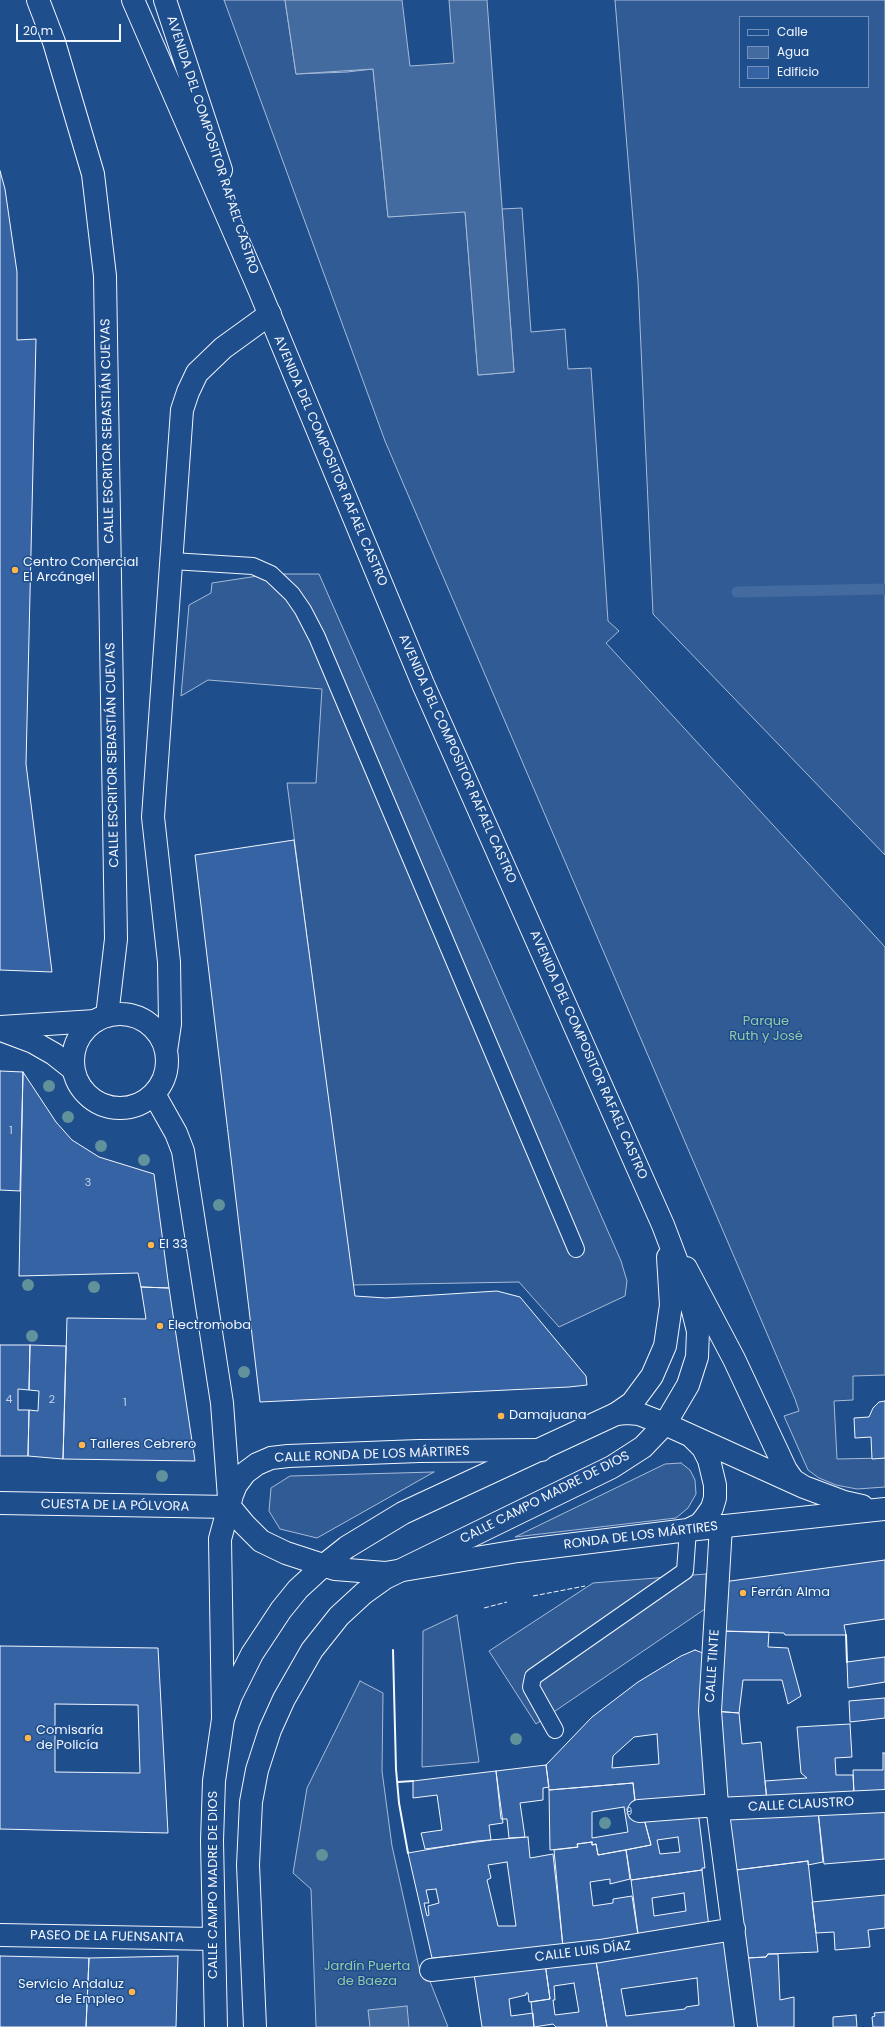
<!DOCTYPE html>
<html>
<head>
<meta charset="utf-8">
<style>
  body { margin:0 }
  #map { position:relative; width:885px; height:2027px; overflow:hidden; background:#1f4e8c; font-family:Poppins,sans-serif }
  canvas { display:block }
  .legend { position:absolute; left:739px; top:16px; width:130px; height:72px; box-sizing:border-box; background:#1f4e8c; border:1px solid #7391ba; margin:0; padding:5px 7px; list-style:none; font-size:12px; color:#f2f6ff }
  .legend li { display:flex; align-items:center; gap:8px; height:20px }
  .legend b { width:20px; border:1px solid #7391ba }
  .scale { position:absolute; left:16px; top:24px; width:105px; height:18px; box-sizing:border-box; border:2px solid #f2f6ff; border-top:0; padding-left:5px; font-size:12px; line-height:14px; white-space:nowrap; color:#f2f6ff; -webkit-text-stroke:3px #1f4e8c; paint-order:stroke }
</style>
</head>
<body>
<div id="map">
<canvas width="885" height="2027"></canvas>
<ul class="legend">
<li><b style="height:5px;background:#1f4e8c"></b>Calle</li>
<li><b style="height:11px;background:#446ba0"></b>Agua</li>
<li><b style="height:11px;background:#3563a3"></b>Edificio</li>
</ul>
<div class="scale">20 m</div>
</div>
<script>
const context = document.querySelector('canvas').getContext('2d');
context.lineJoin = 'round';
function fillPath(path, color) { context.fillStyle = color; context.fill(path, 'evenodd'); }
const shape = rows => new Path2D(rows.map(r => 'M' + r).join(''));
function trace(path, color, width, dash) { context.strokeStyle = color; context.lineWidth = width; context.lineCap = dash ? 'butt' : 'round'; context.setLineDash(dash || []); context.stroke(path); }
function drawText(font, color, halo, rows, align = 'center') {
  context.font = font + ' Poppins,sans-serif'; context.lineWidth = 3; context.setLineDash([]); context.textBaseline = 'middle'; context.strokeStyle = halo; context.fillStyle = color; for (const [text, x, y, turn = 0] of rows) {
    context.save(); context.translate(x, y); context.rotate((+turn || 0) * Math.PI / 180); context.textAlign = isNaN(turn) ? turn : align; if (halo) context.strokeText(text, 0, 0); context.fillText(text, 0, 0); context.restore();
  }
}
const built = shape([
  [224,0,285,0,296,74,347,72,373,69,388,217,465,211,478,375,514,372,502,209,522,208,531,332,565,329,568,369,591,368,608,621,619,631,606,643,885,947,885,1375,853,1376,853,1400,834,1401,837,1459,885,1458,885,1487,857,1489,836,1485,819,1478,808,1470,784,1416,799,1411,795,1399,385,441,224,0],
  [615,0,885,0,885,855,653,614,638,281,615,0],
  [740,17,868,17,868,87,740,87,740,17],
  [271,574,319,574,621,1261,627,1281,625,1296,559,1327,519,1282,352,1285,287,783,316,783,322,689,208,680,181,696,189,605,211,593,212,583,271,574],
  [681,1463,690,1470,695,1480,696,1494,688,1508,676,1518,515,1537,665,1464,681,1463],
  [434,1472,317,1538,280,1529,269,1511,271,1488,290,1476,434,1472],
  [706,1574,705,1609,536,1724,489,1651,593,1583,706,1574],
  [457,1615,479,1762,422,1767,423,1631,457,1615],
  [360,1681,383,1693,382,1771,392,1846,420,1972,429,1979,448,2027,316,2027,311,1889,293,1873,307,1788,360,1681]
]);
fillPath(built, '#305b95');
trace(built, '#a8bbd7', 1);
const water = shape([
  [285,0,402,0,410,66,454,63,449,0,487,0,514,372,478,375,465,212,388,217,373,69,296,74,285,0],
  [407,2006,409,2027,370,2027,368,2010,407,2006]
]);
fillPath(water, '#446ba0');
trace(water, '#a8bbd7', 1);
trace(shape([
  [737,592,885,589]
]), '#446ba0', 11);
const building = shape([
  [0,171,5,189,17,272,17,340,36,339,26,764,52,972,0,970,0,171],
  [294,840,355,1296,386,1298,497,1291,520,1297,586,1376,587,1385,569,1387,260,1402,195,855,294,840],
  [0,1071,23,1072,20,1191,0,1190,0,1071],
  [23,1072,56,1122,72,1140,99,1157,154,1174,169,1288,141,1287,138,1273,19,1276,23,1072],
  [141,1287,169,1288,195,1461,63,1459,67,1318,146,1319,141,1287],
  [0,1345,30,1345,29,1390,18,1389,18,1410,29,1410,28,1456,0,1456,0,1345],
  [30,1345,66,1346,63,1459,28,1456,29,1410,38,1411,39,1391,29,1390,30,1345],
  [885,1401,885,1458,872,1459,871,1437,855,1438,854,1418,869,1417,873,1408,879,1402,885,1401],
  [885,1560,885,1619,844,1625,846,1635,785,1635,784,1633,719,1631,723,1582,885,1560],
  [719,1631,769,1632,768,1647,788,1648,801,1696,788,1704,782,1680,743,1680,739,1713,713,1711,719,1631],
  [0,1646,158,1648,168,1833,0,1829,0,1646],
  [55,1704,138,1705,140,1773,55,1772,55,1704],
  [695,1650,710,1656,711,1800,636,1808,633,1783,549,1790,546,1765,592,1717,638,1682,681,1656,695,1650],
  [657,1734,659,1764,612,1768,613,1756,634,1737,657,1734],
  [885,1657,885,1682,848,1688,847,1662,885,1657],
  [885,1698,885,1718,850,1722,849,1701,885,1698],
  [713,1711,739,1713,742,1744,761,1742,767,1801,722,1803,713,1711],
  [850,1724,852,1757,835,1758,836,1775,853,1775,854,1794,767,1801,765,1781,807,1778,801,1773,797,1727,850,1724],
  [883,1753,885,1753,885,1792,854,1794,853,1770,883,1770,883,1753],
  [546,1765,549,1787,543,1788,543,1800,520,1803,525,1837,509,1838,507,1819,501,1819,496,1771,546,1765],
  [496,1771,503,1823,489,1825,491,1840,425,1849,421,1833,442,1830,437,1795,413,1798,413,1781,496,1771],
  [633,1783,636,1812,643,1815,651,1845,598,1855,596,1844,592,1845,592,1842,577,1844,578,1847,550,1850,549,1790,633,1783],
  [624,1807,628,1832,592,1838,592,1812,624,1807],
  [885,1807,885,1859,824,1864,818,1811,885,1807],
  [818,1811,823,1862,808,1865,808,1861,736,1870,729,1815,818,1811],
  [696,1813,699,1819,705,1868,702,1868,702,1870,631,1880,626,1850,651,1845,643,1815,696,1813],
  [678,1837,680,1852,660,1854,657,1840,678,1837],
  [528,1837,530,1858,553,1854,563,1947,453,1959,452,1956,432,1958,408,1853,477,1841,528,1837],
  [507,1862,516,1926,498,1926,487,1880,491,1878,488,1865,507,1862],
  [436,1889,439,1903,428,1906,429,1915,427,1916,424,1903,429,1903,426,1890,436,1889],
  [592,1842,592,1845,596,1844,598,1855,626,1850,630,1879,610,1884,610,1879,590,1882,593,1906,613,1903,613,1899,632,1896,639,1941,563,1947,554,1850,578,1847,577,1844,592,1842],
  [808,1861,818,1952,768,1954,766,1957,747,1958,736,1870,808,1861],
  [702,1870,709,1927,639,1941,631,1880,702,1870],
  [684,1893,686,1911,654,1916,652,1898,684,1893],
  [885,1895,885,1928,868,1930,870,1947,835,1950,834,1932,816,1933,812,1902,885,1895],
  [729,1934,740,2027,607,2027,595,1955,729,1934],
  [697,1978,699,2005,686,2007,685,2009,626,2016,621,1989,697,1978],
  [768,1954,778,1954,780,2000,794,1997,794,2027,750,2027,747,1958,766,1957,768,1954],
  [595,1955,607,2027,556,2027,553,2024,534,2027,531,2002,550,1999,545,1963,595,1955],
  [574,1983,579,2012,555,2015,553,2000,555,2000,554,1986,574,1983],
  [0,1956,89,1958,86,2027,0,2027,0,1956],
  [178,1956,176,2027,86,2027,89,1958,178,1956],
  [545,1963,550,1999,529,2002,528,1993,526,1993,526,1995,509,1999,511,2016,533,2013,534,2027,482,2027,474,1974,545,1963],
  [885,2012,885,2027,873,2027,872,2017,875,2016,874,2013,885,2012],
  [856,2015,857,2027,833,2027,833,2017,856,2015]
]);
fillPath(building, '#3563a3');
trace(building, '#f2f6ff', 1);
const lane = shape([
  [172,561,253,566,271,574,292,594,303,610,317,637,576,1249],
  [555,1730,531,1687,533,1677,685,1571,688,1530]
]);
const street = shape([
  [0,1027,95,1021],
  [1,1030,33,1042,54,1054,73,1069],
  [721,1526,710,1711,717,1805,746,2027],
  [718,1809,885,1801],
  [639,1811,717,1805],
  [0,1935,214,1939],
  [431,1970,600,1951,734,1929]
]);
const secondary = shape([
  [38,0,54,42,93,174,105,276,116,939,107,1016],
  '73 1061a47 47 0 1 1 94 0a47 47 0 1 1-94 0Z',
  [166,1051,170,1024,169,962,153,817,182,410,188,392,197,373,223,348,270,314],
  [154,1094,176,1133,183,1151,222,1403,229,1498],
  [686,1268,734,1359,786,1470,793,1480,804,1487],
  [616,1414,627,1413,639,1414,665,1424,804,1487,844,1502,862,1506],
  [0,1503,230,1507],
  [230,1507,244,1524,261,1541,286,1553,335,1569,385,1573,518,1551,688,1530,885,1509],
  [688,1530,700,1524,705,1518,712,1508,715,1498,715,1485,709,1460,703,1448,693,1438],
  [223,1718,220,1539,232,1495,236,1485,245,1473,257,1464,271,1458,288,1456,419,1451,541,1450]
]);
const primary = shape([
  [133,0,259,289,423,684,663,1225,688,1291,698,1331,697,1357,688,1385,665,1424,643,1447,612,1467,385,1578,364,1593,339,1616,312,1650,284,1699,270,1730,257,1770,251,1802,248,1865,255,2027],
  [165,0,221,170],
  [216,2027,212,1841,214,1781,223,1719,231,1696,252,1654,281,1610,298,1589,323,1566,347,1547,403,1513,616,1414,632,1403,652,1376,665,1346,671,1305,668,1257]
]);
trace(lane, '#f2f6ff', 18);
trace(street, '#f2f6ff', 24);
trace(secondary, '#f2f6ff', 24);
trace(primary, '#f2f6ff', 24);
trace(lane, '#1f4e8c', 16);
trace(street, '#1f4e8c', 22);
trace(secondary, '#1f4e8c', 22);
trace(primary, '#1f4e8c', 22);
trace(shape([
  [533,1596,585,1586],
  [484,1608,507,1602]
]), '#f2f6ff', 1, [5, 2]);
trace(shape([
  [846,1635,847,1662],
  [393,1650,396,1769,399,1803,408,1853],
  [398,1782,413,1781]
]), '#f2f6ff', 2);
context.fillStyle = '#61919a';
for (const [x, y] of [
  [49,1086],
  [68,1117],
  [101,1146],
  [144,1160],
  [219,1205],
  [28,1285],
  [94,1287],
  [32,1336],
  [244,1372],
  [162,1476],
  [516,1739],
  [605,1823],
  [322,1855]
]) { context.beginPath(); context.arc(x, y, 6, 0, 2 * Math.PI); context.fill(); }
for (const [x, y, r, color] of [
  [15,570,4,"#ffb74d"],
  [151,1245,4,"#ffb74d"],
  [160,1326,4,"#ffb74d"],
  [501,1416,4,"#ffb74d"],
  [82,1445,4,"#ffb74d"],
  [743,1593,4,"#ffb74d"],
  [28,1738,4,"#ffb74d"],
  [132,1992,4,"#ffb74d"]
]) { const dot = new Path2D(); dot.arc(x, y, r, 0, 2 * Math.PI); context.fillStyle = color; context.fill(dot); trace(dot, '#1f4e8c', 1.5); }
drawText('11px', '#c3d1e8', null, [
  ["1",11,1131],
  ["3",88,1183],
  ["4",9,1400],
  ["2",52,1400],
  ["1",125,1403],
  ["9",629,1812]
]);
drawText('13px', '#f2f6ff', '#1f4e8c', [
  ["AVENIDA DEL COMPOSITOR RAFAEL CASTRO",212,145,72],
  ["CALLE ESCRITOR SEBASTIÁN CUEVAS",108,431,-91],
  ["AVENIDA DEL COMPOSITOR RAFAEL CASTRO",330,461,67],
  ["CALLE ESCRITOR SEBASTIÁN CUEVAS",113,755,-91],
  ["AVENIDA DEL COMPOSITOR RAFAEL CASTRO",457,759,66],
  ["AVENIDA DEL COMPOSITOR RAFAEL CASTRO",588,1055,66],
  ["CALLE RONDA DE LOS MÁRTIRES",372,1455,-2],
  ["CALLE CAMPO MADRE DE DIOS",545,1498,-27],
  ["CUESTA DE LA PÓLVORA",115,1506,1],
  ["RONDA DE LOS MÁRTIRES",641,1536,-7],
  ["CALLE TINTE",713,1666,-86],
  ["CALLE CLAUSTRO",801,1805,-3],
  ["CALLE CAMPO MADRE DE DIOS",214,1885,-90],
  ["PASEO DE LA FUENSANTA",107,1937,1],
  ["CALLE LUIS DÍAZ",583,1952,-7]
]);
drawText('13px', '#f2f6ff', '#1f4e8c', [
  ["Centro Comercial",23,563],
  ["El Arcángel",23,578],
  ["El 33",159,1245],
  ["Electromoba",168,1326],
  ["Damajuana",509,1416],
  ["Talleres Cebrero",90,1445],
  ["Ferrán Alma",751,1593],
  ["Comisaría",36,1731],
  ["de Policía",36,1746],
  ["Servicio Andaluz",124,1985,"right"],
  ["de Empleo",124,2000,"right"]
], 'left');
drawText('13px', '#97c8a6', '#1f4e8c', [
  ["Parque",766,1022],
  ["Ruth y José",766,1037],
  ["Jardín Puerta",367,1967],
  ["de Baeza",367,1982]
]);
</script>
</body>
</html>
